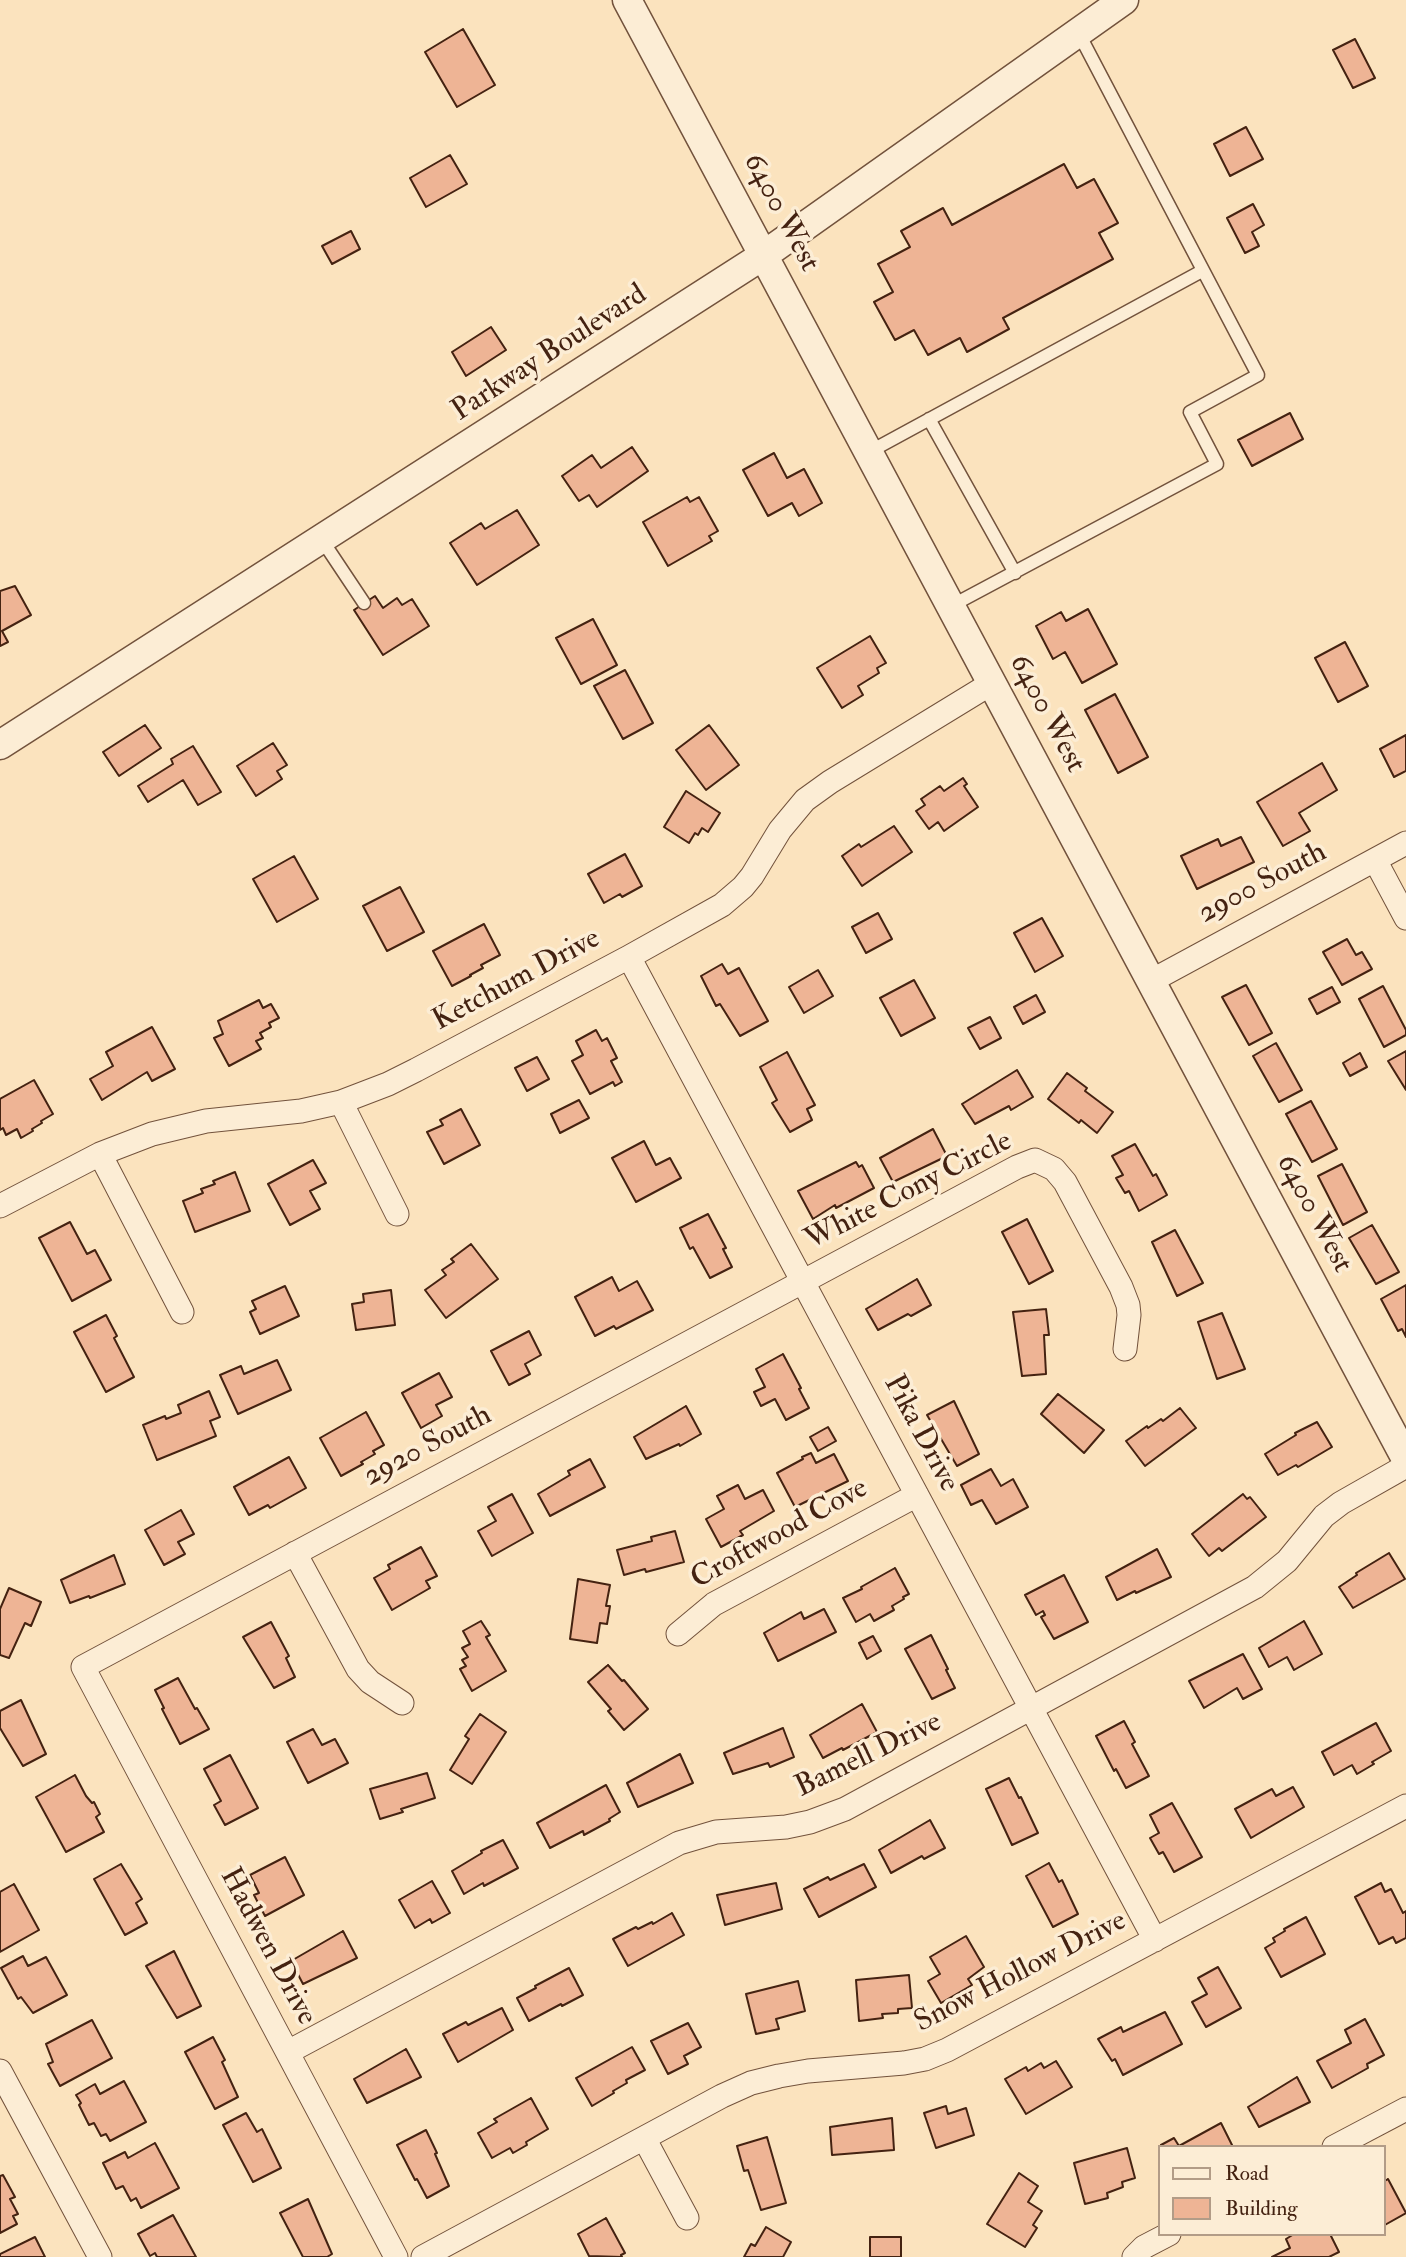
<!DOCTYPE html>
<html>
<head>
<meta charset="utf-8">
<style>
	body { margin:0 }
	#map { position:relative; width:1406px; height:2257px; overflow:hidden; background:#fbe3be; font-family:"IM FELL Double Pica",serif }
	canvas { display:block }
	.legend { position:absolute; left:1158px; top:2145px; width:228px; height:91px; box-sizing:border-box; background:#fcedd5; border:2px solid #b29c87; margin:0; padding:9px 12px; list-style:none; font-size:21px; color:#421 }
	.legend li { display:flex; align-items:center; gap:14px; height:35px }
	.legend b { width:35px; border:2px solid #b29c87 }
</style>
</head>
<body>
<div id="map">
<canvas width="1406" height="2257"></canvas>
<ul class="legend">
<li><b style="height:9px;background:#fcedd5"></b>Road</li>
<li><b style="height:19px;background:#eeb495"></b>Building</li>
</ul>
</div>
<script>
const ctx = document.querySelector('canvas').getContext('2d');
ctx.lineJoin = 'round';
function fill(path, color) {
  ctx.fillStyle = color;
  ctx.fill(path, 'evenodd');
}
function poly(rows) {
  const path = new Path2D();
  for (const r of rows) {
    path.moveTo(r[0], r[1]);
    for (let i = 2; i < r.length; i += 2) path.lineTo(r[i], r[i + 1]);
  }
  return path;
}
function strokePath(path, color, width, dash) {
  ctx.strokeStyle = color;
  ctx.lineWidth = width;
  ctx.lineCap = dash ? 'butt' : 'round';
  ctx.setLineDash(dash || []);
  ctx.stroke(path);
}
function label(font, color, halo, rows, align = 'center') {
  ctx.font = font + ' "IM FELL Double Pica",serif';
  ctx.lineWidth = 7;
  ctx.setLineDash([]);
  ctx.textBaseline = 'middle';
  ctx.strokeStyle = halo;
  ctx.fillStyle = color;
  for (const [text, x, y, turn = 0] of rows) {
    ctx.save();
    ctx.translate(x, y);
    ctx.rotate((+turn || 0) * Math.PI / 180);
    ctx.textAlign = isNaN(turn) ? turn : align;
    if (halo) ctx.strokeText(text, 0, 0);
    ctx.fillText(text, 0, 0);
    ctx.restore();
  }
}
const building = poly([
	[463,29,495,85,457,107,425,52,463,29],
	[1355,39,1375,78,1353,88,1333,50,1355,39],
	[1246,127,1263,159,1230,176,1214,144,1246,127],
	[450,155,467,184,426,207,410,178,450,155],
	[1064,164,1077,188,1094,179,1118,223,1099,233,1113,259,1003,318,1009,329,967,352,960,338,928,355,914,330,895,340,874,302,893,292,878,264,910,247,901,231,943,208,952,225,1064,164],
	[1253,204,1264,225,1252,232,1259,246,1245,253,1227,218,1253,204],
	[351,231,360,249,332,264,322,246,351,231],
	[491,327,506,350,466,376,452,352,491,327],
	[1290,413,1303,439,1252,466,1238,440,1290,413],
	[632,447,648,471,597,507,589,495,579,501,562,476,592,455,601,468,632,447],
	[774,453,787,478,804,469,822,503,799,516,792,503,768,516,743,470,774,453],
	[687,497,690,502,699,497,718,531,709,536,712,541,668,566,643,522,687,497],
	[517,510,539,545,477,585,450,543,481,523,485,529,517,510],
	[15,586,31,615,2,631,8,642,0,646,0,591,15,586],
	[375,596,383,608,397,598,402,605,412,599,429,626,383,655,354,610,375,596],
	[1088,609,1117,664,1082,683,1065,652,1053,659,1036,626,1061,612,1066,621,1088,609],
	[593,619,617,665,581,684,556,638,593,619],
	[870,636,886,663,877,668,879,673,858,686,863,695,842,708,817,668,870,636],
	[1345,642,1368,686,1338,702,1315,658,1345,642],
	[625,670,653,723,623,739,594,686,625,670],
	[1115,694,1148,757,1118,773,1085,710,1115,694],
	[145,725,161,748,119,776,103,752,145,725],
	[709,725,739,765,706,790,676,750,709,725],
	[1406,735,1406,771,1394,777,1380,749,1406,735],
	[273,743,287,765,277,771,282,779,256,796,237,766,273,743],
	[193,746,221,792,198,805,183,780,148,802,138,786,173,764,171,759,193,746],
	[1322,763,1337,790,1299,813,1310,831,1283,846,1257,802,1322,763],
	[963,778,967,784,964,786,978,807,944,831,938,822,929,829,916,811,925,805,921,799,940,786,944,791,963,778],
	[686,791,720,813,708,832,702,828,698,835,695,833,689,843,664,827,686,791],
	[894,826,912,852,862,886,842,856,859,844,861,847,894,826],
	[1241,837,1254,862,1197,889,1181,856,1218,839,1221,846,1241,837],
	[625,854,642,886,622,897,620,894,604,903,588,874,625,854],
	[294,856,318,899,277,922,253,879,294,856],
	[400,887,424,932,387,951,363,906,400,887],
	[878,913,892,939,866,953,852,927,878,913],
	[1042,918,1063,956,1035,972,1014,933,1042,918],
	[484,924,500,955,481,965,483,968,470,975,471,976,452,986,433,951,484,924],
	[1347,939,1356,955,1362,952,1372,969,1342,985,1323,952,1347,939],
	[722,964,728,974,739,968,768,1021,740,1036,720,1004,716,1006,701,976,722,964],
	[818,970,833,996,804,1013,789,987,818,970],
	[914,980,935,1018,901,1036,880,998,914,980],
	[1246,985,1272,1033,1249,1045,1222,997,1246,985],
	[1383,986,1406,1030,1406,1035,1384,1047,1359,999,1383,986],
	[1332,987,1340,1002,1317,1014,1309,999,1332,987],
	[1036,995,1045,1012,1023,1024,1014,1007,1036,995],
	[259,1000,263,1008,271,1004,279,1018,269,1023,271,1027,260,1033,263,1038,256,1041,261,1049,229,1066,214,1038,223,1034,218,1021,259,1000],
	[990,1017,1001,1038,980,1049,968,1028,990,1017],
	[152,1027,175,1069,152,1081,147,1072,102,1100,90,1079,113,1066,106,1052,152,1027],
	[596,1030,602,1041,607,1038,617,1058,611,1061,622,1082,615,1086,613,1082,590,1094,572,1061,583,1055,576,1041,596,1030],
	[1276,1043,1302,1090,1279,1102,1253,1056,1276,1043],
	[1406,1051,1406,1090,1388,1061,1406,1051],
	[787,1052,815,1105,807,1109,812,1120,790,1132,772,1103,777,1100,760,1067,787,1052],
	[1360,1053,1367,1067,1350,1076,1343,1063,1360,1053],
	[537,1057,549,1079,527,1091,515,1068,537,1057],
	[1017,1070,1033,1097,1011,1110,1009,1106,975,1124,962,1104,1017,1070],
	[1067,1073,1087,1088,1085,1091,1113,1112,1097,1133,1081,1120,1079,1123,1048,1099,1067,1073],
	[34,1080,53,1114,41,1121,42,1123,32,1129,33,1131,21,1138,17,1129,6,1135,3,1128,0,1130,0,1099,34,1080],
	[579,1100,589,1118,560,1133,551,1114,579,1100],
	[1311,1101,1337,1149,1312,1162,1286,1114,1311,1101],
	[461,1109,480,1145,444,1164,427,1132,443,1125,440,1120,461,1109],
	[933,1129,947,1156,893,1182,880,1158,933,1129],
	[644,1141,656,1165,670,1158,681,1178,636,1202,612,1158,644,1141],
	[1135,1144,1153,1176,1156,1174,1167,1195,1139,1211,1129,1191,1125,1193,1116,1178,1123,1175,1112,1156,1135,1144],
	[313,1160,326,1183,310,1191,320,1209,290,1225,268,1184,313,1160],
	[856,1162,859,1167,862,1165,874,1188,836,1208,835,1205,813,1219,798,1191,856,1162],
	[1342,1164,1367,1212,1343,1225,1318,1176,1342,1164],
	[235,1172,250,1211,195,1232,183,1201,203,1193,201,1189,215,1184,213,1181,235,1172],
	[708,1214,726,1248,723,1249,732,1267,710,1278,693,1247,690,1249,680,1228,708,1214],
	[1027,1219,1053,1271,1029,1284,1002,1232,1027,1219],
	[70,1222,87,1254,95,1250,111,1280,72,1301,39,1238,70,1222],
	[1372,1225,1399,1272,1376,1284,1349,1238,1372,1225],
	[1175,1230,1203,1283,1177,1296,1152,1242,1175,1230],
	[471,1244,498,1279,446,1318,425,1290,446,1275,442,1270,454,1262,451,1259,471,1244],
	[612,1277,619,1291,637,1281,653,1310,616,1329,614,1326,595,1336,575,1297,612,1277],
	[917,1279,931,1305,911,1316,908,1314,878,1330,866,1309,917,1279],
	[1406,1285,1406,1337,1402,1329,1398,1331,1381,1299,1406,1285],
	[285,1286,299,1316,260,1334,250,1312,256,1309,252,1301,285,1286],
	[391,1290,395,1325,356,1330,352,1304,364,1302,363,1294,391,1290],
	[1046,1309,1049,1335,1044,1335,1046,1374,1022,1376,1013,1312,1046,1309],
	[1222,1313,1245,1369,1217,1379,1198,1322,1222,1313],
	[106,1315,117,1336,114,1338,134,1377,106,1392,74,1332,106,1315],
	[529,1331,541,1355,525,1364,530,1374,509,1385,491,1351,529,1331],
	[783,1354,801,1388,799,1389,809,1408,786,1420,775,1399,761,1406,754,1392,765,1387,756,1369,783,1354],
	[277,1360,291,1390,238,1414,220,1375,241,1366,244,1374,277,1360],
	[439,1373,452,1397,436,1405,442,1416,421,1428,402,1393,439,1373],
	[209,1391,220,1417,210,1421,216,1436,157,1460,143,1425,165,1416,166,1419,181,1413,178,1405,209,1391],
	[1058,1394,1104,1430,1084,1453,1041,1414,1058,1394],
	[954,1401,979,1454,957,1466,927,1415,954,1401],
	[686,1406,701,1434,680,1446,679,1444,646,1459,634,1437,686,1406],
	[1180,1408,1196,1428,1145,1466,1126,1441,1147,1426,1148,1428,1161,1419,1163,1421,1180,1408],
	[366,1412,384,1445,373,1451,375,1454,361,1462,363,1464,341,1476,320,1438,366,1412],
	[1317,1422,1332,1447,1298,1467,1296,1465,1278,1475,1265,1454,1296,1435,1295,1433,1317,1422],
	[828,1427,836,1441,818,1451,810,1437,828,1427],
	[811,1453,816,1463,834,1454,848,1481,795,1507,777,1473,803,1459,802,1457,811,1453],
	[289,1457,306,1488,270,1508,268,1505,249,1515,234,1487,289,1457],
	[590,1459,605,1487,550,1516,538,1494,570,1475,568,1471,590,1459],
	[991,1469,1001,1486,1013,1479,1028,1507,996,1524,982,1500,971,1505,961,1485,991,1469],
	[738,1485,745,1499,763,1490,774,1511,740,1531,743,1535,721,1547,706,1519,724,1509,717,1496,738,1485],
	[512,1494,533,1533,492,1556,478,1531,496,1521,488,1507,512,1494],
	[1243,1494,1247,1499,1250,1497,1266,1517,1222,1551,1219,1548,1209,1556,1192,1534,1243,1494],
	[181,1510,194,1534,178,1542,185,1554,164,1565,145,1530,181,1510],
	[675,1531,684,1562,646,1572,645,1569,624,1575,617,1550,652,1541,651,1537,675,1531],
	[421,1547,437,1576,426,1581,430,1588,392,1610,374,1578,390,1569,388,1565,421,1547],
	[1157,1549,1171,1577,1136,1593,1135,1591,1117,1600,1106,1577,1157,1549],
	[1389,1553,1405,1579,1353,1608,1339,1587,1357,1575,1356,1573,1389,1553],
	[114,1555,125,1584,90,1598,89,1596,70,1603,61,1580,114,1555],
	[895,1568,909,1594,903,1597,904,1599,892,1606,894,1610,874,1621,870,1614,856,1622,843,1598,862,1589,861,1587,895,1568],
	[1064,1575,1088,1622,1054,1639,1041,1617,1045,1615,1043,1611,1036,1615,1025,1595,1064,1575],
	[578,1579,610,1585,606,1606,610,1606,607,1624,600,1623,597,1643,570,1639,578,1579],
	[9,1588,41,1602,31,1626,25,1623,9,1658,0,1655,0,1609,9,1588],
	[824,1609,836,1632,778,1661,764,1633,801,1612,804,1619,824,1609],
	[481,1621,490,1635,486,1637,506,1671,472,1691,460,1669,466,1666,462,1660,468,1657,462,1648,470,1644,463,1631,481,1621],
	[1304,1621,1322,1654,1294,1670,1287,1657,1269,1667,1259,1648,1304,1621],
	[271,1622,289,1656,286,1658,295,1677,274,1688,243,1637,271,1622],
	[931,1635,948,1669,946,1670,955,1688,932,1699,905,1649,931,1635],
	[873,1636,881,1651,867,1659,859,1643,873,1636],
	[1243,1654,1262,1689,1243,1699,1237,1688,1204,1708,1189,1681,1243,1654],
	[608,1665,622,1681,624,1680,648,1709,624,1730,608,1711,611,1709,588,1682,608,1665],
	[178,1678,195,1709,197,1708,209,1729,180,1744,162,1709,164,1708,155,1690,178,1678],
	[21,1700,46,1754,23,1766,0,1728,0,1711,21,1700],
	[862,1704,877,1732,843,1750,842,1748,823,1758,810,1735,862,1704],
	[480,1714,506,1732,472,1784,450,1770,469,1739,465,1736,480,1714],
	[1124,1721,1135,1742,1132,1744,1149,1776,1126,1788,1116,1769,1114,1771,1096,1736,1124,1721],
	[1376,1723,1391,1751,1372,1762,1374,1764,1357,1774,1352,1765,1334,1775,1322,1752,1376,1723],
	[783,1728,794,1757,770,1767,768,1763,733,1774,724,1753,783,1728],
	[313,1729,322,1745,335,1739,348,1763,308,1783,287,1742,313,1729],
	[680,1754,693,1783,638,1807,627,1783,680,1754],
	[230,1755,258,1808,225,1825,214,1805,221,1801,204,1769,230,1755],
	[427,1773,435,1798,401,1809,403,1812,380,1819,370,1789,427,1773],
	[75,1775,86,1796,92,1803,94,1802,100,1814,96,1817,104,1832,66,1852,36,1797,75,1775],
	[1009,1778,1019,1798,1021,1797,1038,1833,1012,1845,986,1789,1009,1778],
	[606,1785,620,1812,609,1819,610,1821,584,1835,583,1831,550,1848,537,1823,606,1785],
	[1293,1787,1304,1807,1251,1838,1235,1809,1272,1789,1276,1796,1293,1787],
	[1172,1803,1202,1857,1174,1872,1163,1852,1159,1854,1150,1838,1159,1833,1150,1815,1172,1803],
	[930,1820,945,1848,924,1859,922,1856,891,1873,879,1850,930,1820],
	[503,1840,518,1868,484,1886,483,1883,464,1894,452,1871,482,1853,481,1851,503,1840],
	[285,1857,304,1895,265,1916,254,1895,259,1893,250,1875,285,1857],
	[1049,1863,1059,1882,1062,1880,1078,1914,1053,1927,1026,1876,1049,1863],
	[121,1864,142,1899,136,1903,147,1923,125,1935,94,1879,121,1864],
	[864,1864,876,1887,819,1917,804,1889,828,1877,830,1880,864,1864],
	[432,1881,450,1913,432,1923,430,1919,415,1928,399,1900,432,1881],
	[776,1883,782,1909,725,1925,717,1895,776,1883],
	[1381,1883,1385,1892,1391,1889,1403,1913,1406,1911,1406,1938,1396,1943,1393,1937,1379,1944,1355,1897,1381,1883],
	[14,1884,39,1930,0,1952,0,1892,14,1884],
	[672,1913,684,1935,628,1966,613,1939,636,1927,638,1929,652,1922,653,1924,672,1913],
	[1306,1917,1325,1954,1281,1977,1265,1948,1275,1942,1273,1938,1285,1931,1284,1929,1306,1917],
	[343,1931,357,1958,303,1984,291,1961,343,1931],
	[966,1936,984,1967,968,1979,972,1985,941,2003,928,1981,940,1974,930,1957,966,1936],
	[174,1951,201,2006,177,2018,146,1966,174,1951],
	[23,1956,28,1966,46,1957,67,1995,33,2013,21,1997,18,1999,1,1968,23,1956],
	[1218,1967,1241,2008,1206,2027,1192,2002,1207,1994,1198,1978,1218,1967],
	[569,1968,583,1995,562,2006,561,2004,529,2021,517,1998,536,1988,535,1986,569,1968],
	[909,1975,912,2008,898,2009,898,2013,882,2014,883,2018,859,2021,856,1980,909,1975],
	[798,1981,805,2011,776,2019,779,2029,756,2034,746,1994,798,1981],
	[502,2008,513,2030,458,2062,443,2034,466,2022,468,2025,502,2008],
	[1165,2012,1182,2044,1123,2075,1115,2059,1112,2061,1098,2039,1121,2027,1123,2032,1165,2012],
	[1365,2019,1384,2055,1367,2064,1368,2068,1332,2088,1317,2061,1351,2043,1345,2030,1365,2019],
	[92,2020,112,2058,60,2086,48,2064,53,2062,46,2044,92,2020],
	[688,2023,701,2047,684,2056,688,2064,668,2074,651,2041,688,2023],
	[213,2037,225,2060,222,2062,238,2097,215,2109,185,2052,213,2037],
	[632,2047,645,2070,626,2080,627,2083,613,2091,614,2093,592,2106,576,2078,632,2047],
	[406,2049,421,2077,367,2103,354,2079,406,2049],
	[1056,2061,1072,2087,1026,2114,1005,2079,1026,2067,1028,2071,1041,2063,1044,2068,1056,2061],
	[1297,2077,1310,2102,1259,2127,1248,2107,1297,2077],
	[124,2081,146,2122,110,2141,106,2134,101,2136,94,2123,89,2125,79,2105,81,2103,76,2095,95,2084,100,2094,124,2081],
	[531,2098,548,2129,526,2142,527,2145,513,2153,510,2148,492,2158,478,2133,497,2122,494,2119,531,2098],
	[946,2106,948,2114,966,2108,974,2135,936,2148,924,2113,946,2106],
	[246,2113,257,2132,262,2129,281,2168,253,2182,223,2125,246,2113],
	[892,2118,894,2150,832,2155,830,2127,892,2118],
	[1221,2123,1233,2147,1162,2147,1161,2145,1174,2138,1179,2146,1221,2123],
	[426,2130,437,2153,435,2154,449,2186,427,2198,417,2179,415,2180,397,2145,426,2130],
	[767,2137,786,2203,761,2210,748,2170,744,2171,737,2146,767,2137],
	[155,2143,179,2188,141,2208,136,2198,131,2201,123,2186,116,2189,103,2163,125,2152,128,2158,155,2143],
	[1127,2148,1135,2178,1122,2182,1123,2187,1107,2193,1108,2198,1085,2204,1074,2163,1127,2148],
	[1019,2173,1038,2186,1028,2202,1042,2211,1033,2225,1037,2228,1025,2247,987,2224,1019,2173],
	[3,2175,15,2197,10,2199,18,2214,13,2216,17,2224,0,2233,0,2176,3,2175],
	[1388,2179,1406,2213,1383,2226,1383,2182,1388,2179],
	[308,2199,332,2254,327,2257,303,2257,280,2213,308,2199],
	[173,2215,196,2257,157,2257,155,2253,150,2256,138,2234,173,2215],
	[606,2218,625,2253,621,2255,622,2257,589,2256,578,2234,606,2218],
	[766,2227,791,2242,783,2257,744,2257,751,2244,755,2246,766,2227],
	[1294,2234,1330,2234,1339,2252,1329,2257,1272,2257,1290,2248,1286,2239,1294,2234],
	[35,2237,45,2257,0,2257,0,2254,35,2237],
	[870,2237,901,2237,901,2257,870,2257,870,2237]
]);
const service = poly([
	[929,419,1015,573],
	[869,452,1202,271],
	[322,540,364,603],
	[951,606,1217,464,1190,412,1258,375,1078,32]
]);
const minor = poly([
	[1375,860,1406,918],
	[629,957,1155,1940],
	[1151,981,1406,843],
	[341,1102,397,1214],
	[100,1154,182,1312],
	[0,1206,100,1154,152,1134,206,1121,301,1111,341,1102,388,1084,416,1070,629,957,722,905,743,887,752,876,780,830,805,800,830,782,992,683],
	[295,1553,358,1669,370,1682,402,1703],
	[678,1634,714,1604,917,1495],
	[288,2052,679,1843,716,1832,786,1827,810,1822,845,1809,1255,1587,1287,1561,1324,1516,1341,1503,1406,1466],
	[0,2071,100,2257],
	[644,2138,687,2218],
	[1334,2147,1406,2109],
	[396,2257,83,1667,1017,1167,1035,1160,1054,1169,1065,1182,1121,1287,1128,1305,1129,1315,1125,1349],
	[423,2257,722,2096,751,2083,779,2076,808,2071,904,2063,925,2059,947,2050,1406,1806],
	[1134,2257,1144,2247,1169,2234]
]);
const tertiary = poly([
	[627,0,1406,1459],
	[0,745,764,255,1124,0]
]);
const streetNames = [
	["6400 West",780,213,62],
	["Parkway Boulevard",550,354,-33],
	["6400 West",1046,714,62],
	["2900 South",1263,884,-28],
	["Ketchum Drive",517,981,-28],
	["White Cony Circle",909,1192,-27],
	["6400 West",1313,1214,62],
	["Pika Drive",920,1434,62],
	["2920 South",428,1447,-28],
	["Croftwood Cove",780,1535,-29],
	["Bamell Drive",869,1756,-26],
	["Hadwen Drive",267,1947,62],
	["Snow Hollow Drive",1021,1973,-27]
];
fill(building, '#eeb495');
strokePath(building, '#421', 2);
strokePath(service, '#72523c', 15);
strokePath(minor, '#72523c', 25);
strokePath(tertiary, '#72523c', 31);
strokePath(service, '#fcedd5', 12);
strokePath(minor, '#fcedd5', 23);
strokePath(tertiary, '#fcedd5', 28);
label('30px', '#421', '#fcedd5', streetNames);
</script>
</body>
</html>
